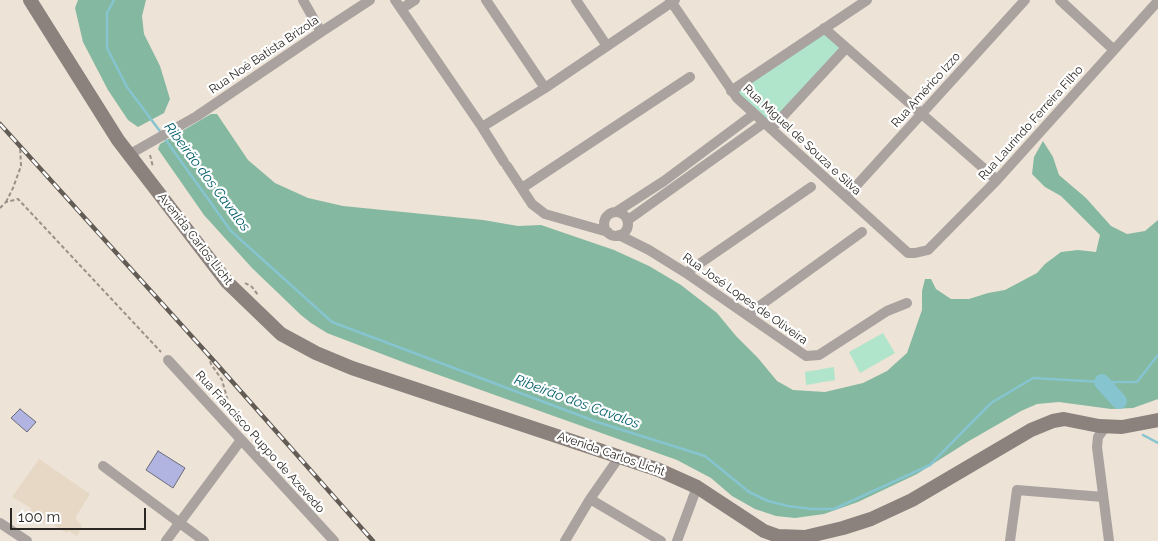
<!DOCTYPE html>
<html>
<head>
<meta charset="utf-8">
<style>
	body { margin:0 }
	#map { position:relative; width:1158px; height:541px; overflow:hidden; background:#ede3d6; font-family:Raleway,sans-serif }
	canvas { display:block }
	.scale { position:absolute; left:10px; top:508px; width:136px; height:22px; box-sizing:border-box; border:2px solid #2b2723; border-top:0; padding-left:6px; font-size:15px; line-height:18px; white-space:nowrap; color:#2b2723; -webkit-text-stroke:4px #fff; paint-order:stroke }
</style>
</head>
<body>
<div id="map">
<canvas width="1158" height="541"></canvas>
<div class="scale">100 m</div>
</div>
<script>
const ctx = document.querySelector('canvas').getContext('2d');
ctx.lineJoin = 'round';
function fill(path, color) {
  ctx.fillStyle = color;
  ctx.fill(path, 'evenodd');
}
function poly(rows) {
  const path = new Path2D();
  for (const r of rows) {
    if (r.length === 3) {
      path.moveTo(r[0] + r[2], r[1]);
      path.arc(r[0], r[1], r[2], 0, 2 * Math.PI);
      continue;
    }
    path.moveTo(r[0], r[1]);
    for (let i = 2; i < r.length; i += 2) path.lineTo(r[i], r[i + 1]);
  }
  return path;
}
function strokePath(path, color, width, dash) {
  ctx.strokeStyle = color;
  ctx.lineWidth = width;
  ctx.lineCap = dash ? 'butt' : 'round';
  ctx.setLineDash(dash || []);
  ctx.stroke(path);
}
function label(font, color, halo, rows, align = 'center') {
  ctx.font = font + ' Raleway,sans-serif';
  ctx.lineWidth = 4.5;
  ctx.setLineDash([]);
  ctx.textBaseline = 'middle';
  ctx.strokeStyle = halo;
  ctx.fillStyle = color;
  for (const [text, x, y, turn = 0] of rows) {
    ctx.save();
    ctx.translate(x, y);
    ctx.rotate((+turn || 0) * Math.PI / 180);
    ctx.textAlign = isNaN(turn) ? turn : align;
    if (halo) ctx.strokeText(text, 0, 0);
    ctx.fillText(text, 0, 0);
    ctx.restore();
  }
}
const built = poly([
	[39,459,90,494,75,518,82,526,77,536,69,531,66,533,47,520,44,523,31,513,31,508,12,497]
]);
const green = poly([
	[824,28,846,48,771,129,731,91],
	[883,333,895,353,860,373,849,352],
	[834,367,835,380,806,385,805,372]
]);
const forest = poly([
	[78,0,146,0,142,16,144,34,160,66,170,99,164,113,138,127,128,120,108,90,83,42,75,8],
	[211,114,217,114,248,160,275,183,308,198,343,206,483,220,518,226,541,225,614,250,649,266,681,285,717,313,736,336,758,358,777,381,793,390,825,392,863,383,887,371,907,353,922,310,922,291,925,279,931,279,936,289,951,299,969,299,988,293,1005,290,1037,273,1045,264,1061,252,1078,250,1096,252,1100,235,1061,196,1045,187,1032,174,1034,157,1043,141,1053,157,1059,175,1086,198,1111,226,1127,234,1145,231,1158,220,1158,399,1133,408,1111,409,1059,402,1037,404,1021,411,969,441,917,474,858,502,824,514,795,518,776,516,755,509,732,496,711,478,677,460,408,364,327,333,311,323,301,315,252,268,204,215,158,149,160,144]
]);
const stream = poly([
	[114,0,107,13,107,48,127,87,162,134],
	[165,139,231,231,332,322,597,422,705,456,749,492,768,501,788,506,811,509,834,509,930,465,991,403,1033,378,1102,382,1137,382,1158,355],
	[1143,435,1158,443]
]);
const river = poly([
	[1102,382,1119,401]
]);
const building = poly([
	[20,409,36,422,27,432,11,418,20,409],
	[158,451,185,468,173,488,146,470,158,451]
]);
const path = poly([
	[150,155,153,167],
	[6,202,13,188,21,166,20,146],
	[0,208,6,202,18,199,161,352],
	[245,283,252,287,258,295],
	[208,355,211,364,222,380,232,416]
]);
const minor = poly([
	[303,0,321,32],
	[395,0,482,127,504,162],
	[486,0,545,88],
	[576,0,607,46],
	[670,0,737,98,908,253,915,253,928,250,997,180,1158,1],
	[1060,0,1114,50],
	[401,9,415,0],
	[824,28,997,180],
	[731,91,867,0],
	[482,127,545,88,675,0],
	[771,129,846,48],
	[130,154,197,116,321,32,370,0],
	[507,166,532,204,545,214,608,232],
	[522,188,690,77],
	[846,197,1025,0],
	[616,212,664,181,754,114],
	[616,224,12],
	[628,220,764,123],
	[619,235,649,250,686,273,806,356,819,355,887,311,907,303],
	[686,273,811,187],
	[747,315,862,232],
	[168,360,334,541],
	[1106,426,1098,437,1097,447,1109,541],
	[103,466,204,541],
	[590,499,661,541],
	[0,523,27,541],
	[166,541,241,440],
	[565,541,590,499,620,456],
	[677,541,697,487],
	[1010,541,1017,490,1103,497]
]);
const secondary = poly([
	[30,0,118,140,227,282,281,334,316,353,352,368,659,470,697,487,764,531,778,536,805,537,843,528,871,519,912,500,1031,430,1053,421,1064,419,1099,426,1122,427,1158,420]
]);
const rail = poly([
	[0,124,214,361,373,541]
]);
const streetNames = [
	["Rua Noé Batista Brizola",264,55,-34],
	["Rua Américo Izzo",926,90,-48],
	["Rua Laurindo Ferreira Filho",1031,123,-48],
	["Rua Miguel de Souza e Silva",802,140,43],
	["Avenida Carlos Licht",195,239,52],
	["Rua José Lopes de Oliveira",745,299,35],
	["Rua Francisco Puppo de Azevedo",260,442,48],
	["Avenida Carlos Licht",611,454,19]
];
const waterNames = [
	["Ribeirão dos Cavalos",207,177,53],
	["Ribeirão dos Cavalos",577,402,20]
];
fill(built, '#e6d8c5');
fill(green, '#b0e5cb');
fill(forest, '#84b8a0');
strokePath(stream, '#86c4cf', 2.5);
strokePath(river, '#86c4cf', 16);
fill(building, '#b1b3e1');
strokePath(building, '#6a6b78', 1);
strokePath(path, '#9a9289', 2, [4, 2.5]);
strokePath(minor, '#a9a29f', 10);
strokePath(secondary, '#8b817d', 14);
strokePath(rail, '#625c55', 4.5);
strokePath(rail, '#fff', 2.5, [8]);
label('12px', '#2b2723', '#fff', streetNames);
label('italic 14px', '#005d69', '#fff', waterNames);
</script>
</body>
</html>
